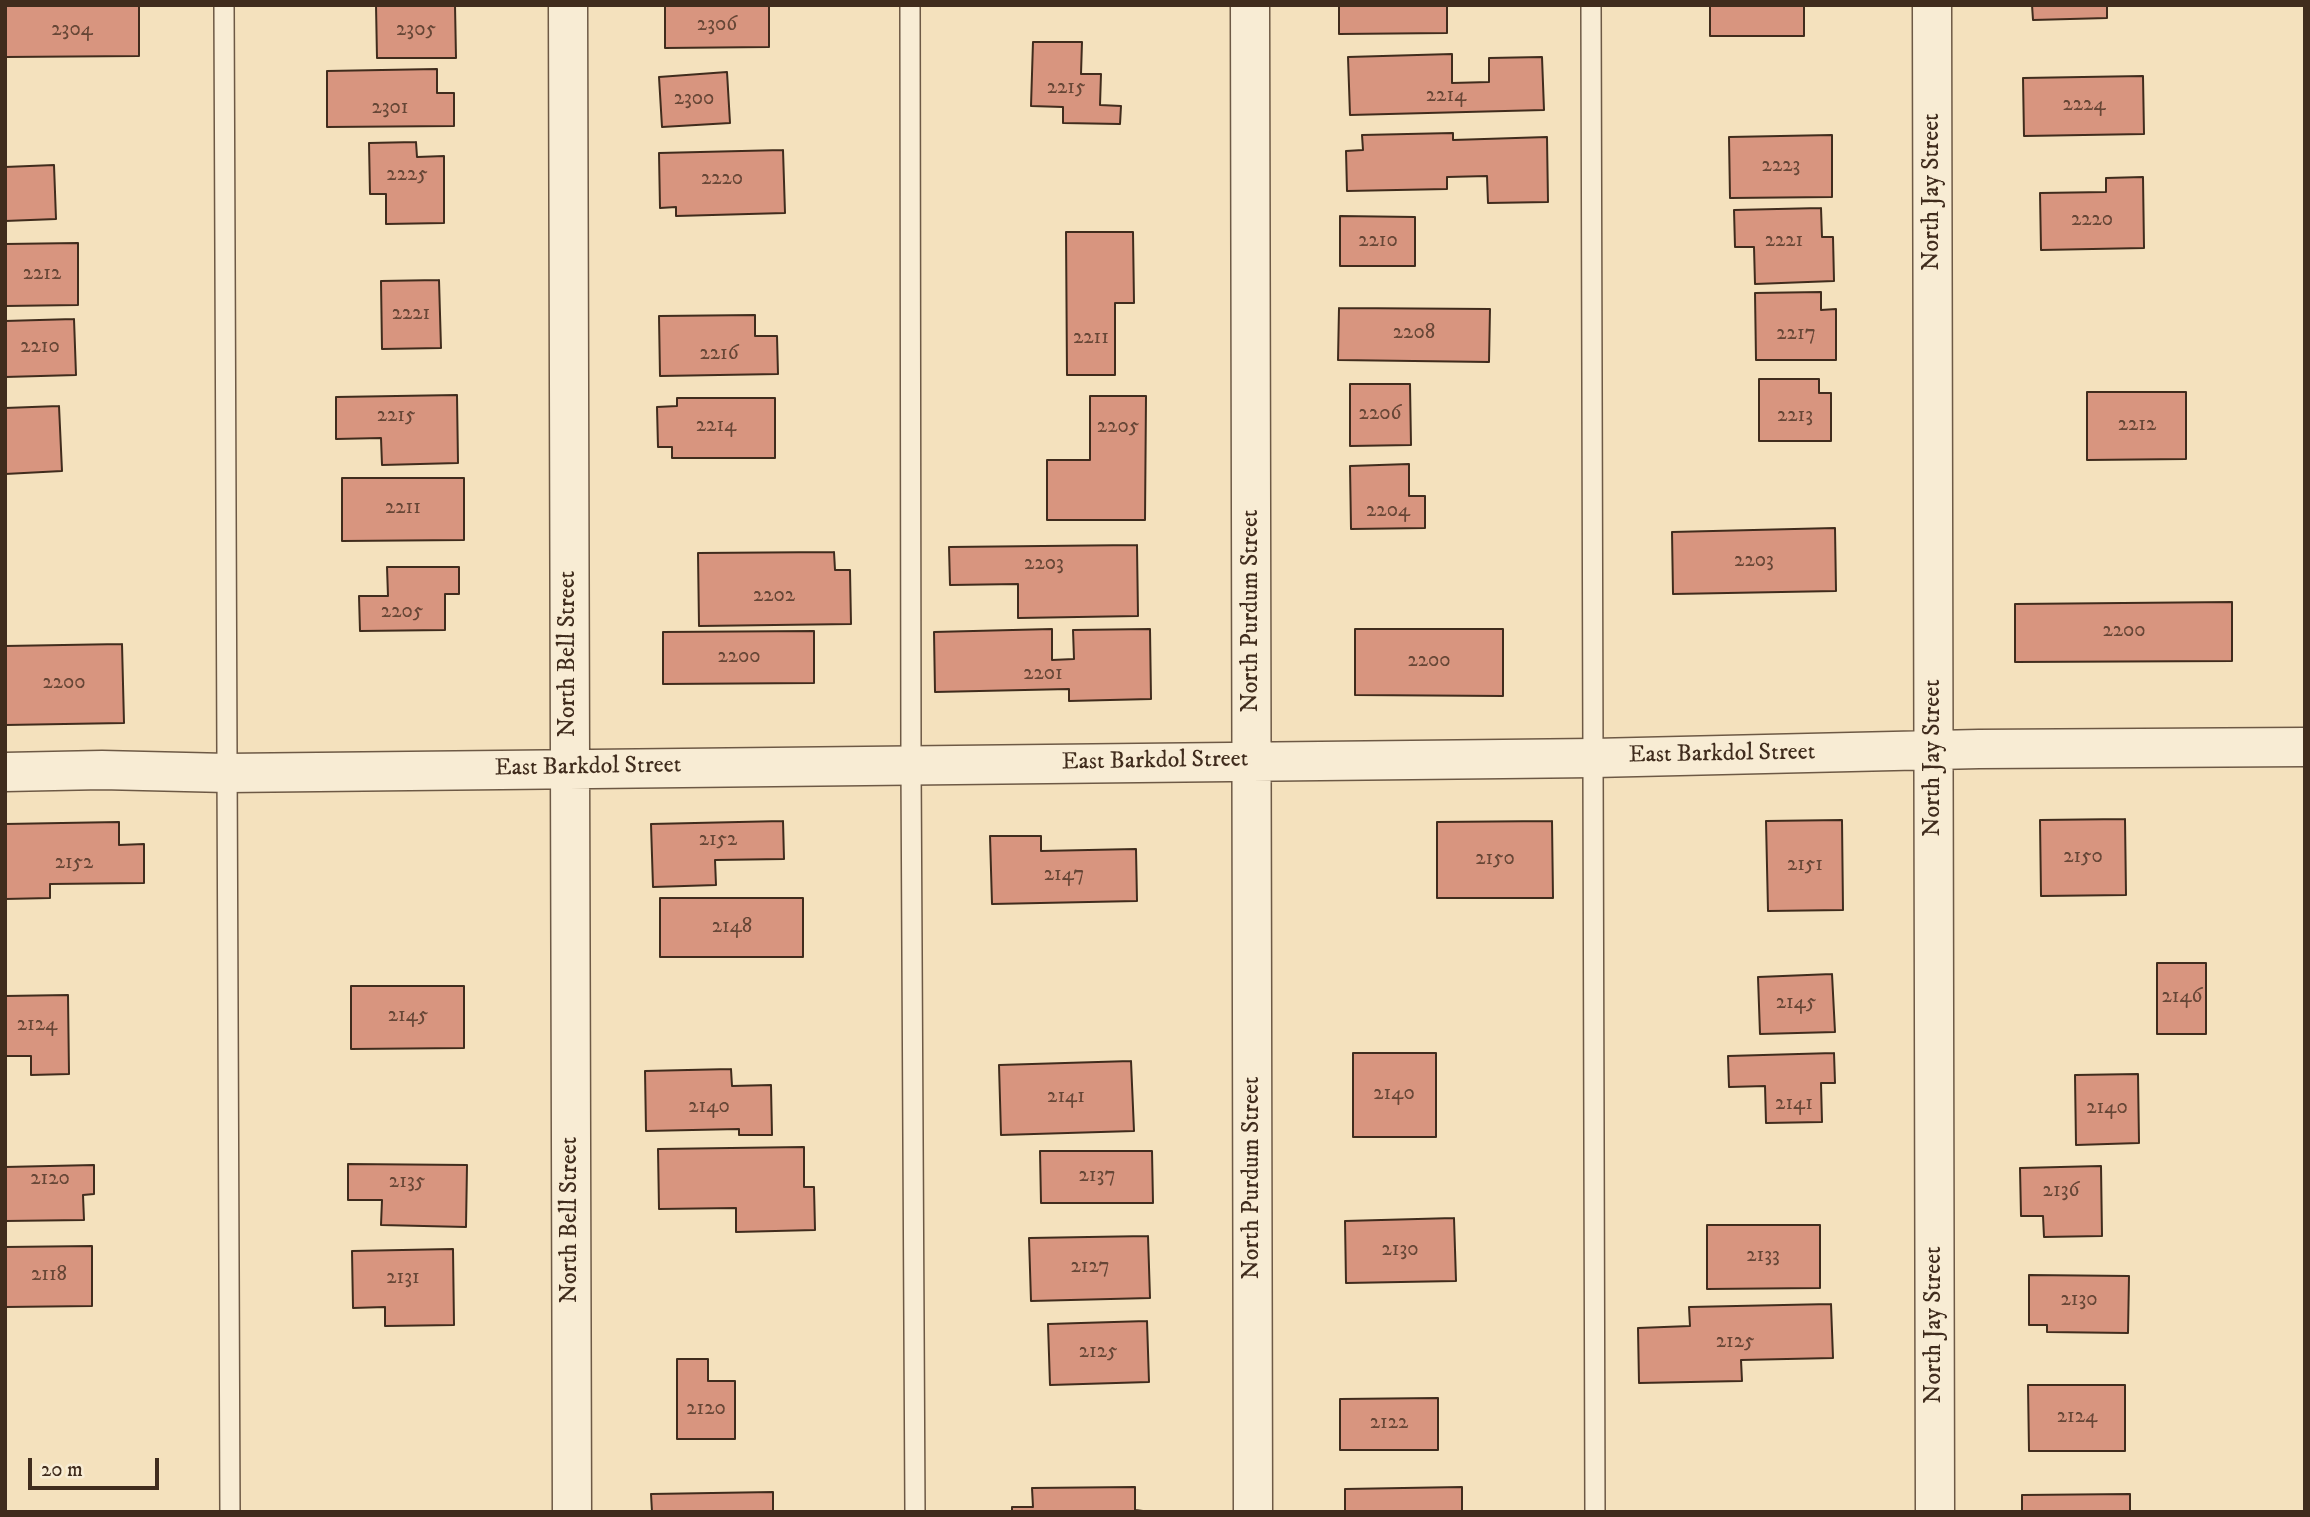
<!DOCTYPE html>
<html>
<head>
<meta charset="utf-8">
<style>
	body { margin:0 }
	#map { position:relative; width:2310px; height:1517px; overflow:hidden; background:#f4e1bd; font-family:"IM FELL DW Pica",serif }
	canvas { display:block }
	.frame { position:absolute; inset:0; border:7px solid #402c1d; pointer-events:none }
	.scale { position:absolute; left:28px; top:1458px; width:131px; height:32px; box-sizing:border-box; border:4px solid #402c1d; border-top:0; padding-left:9px; font-size:21px; line-height:24px; white-space:nowrap; color:#402c1d; -webkit-text-stroke:5px #f8ecd4; paint-order:stroke }
</style>
</head>
<body>
<div id="map">
<canvas width="2310" height="1517"></canvas>
<div class="frame"></div>
<div class="scale">20 m</div>
</div>
<script>
const ctx = document.querySelector('canvas').getContext('2d');
ctx.lineJoin = 'round';
function fill(path, color) {
  ctx.fillStyle = color;
  ctx.fill(path, 'evenodd');
}
function poly(rows) {
  const path = new Path2D();
  for (const r of rows) {
    path.moveTo(r[0], r[1]);
    for (let i = 2; i < r.length; i += 2) path.lineTo(r[i], r[i + 1]);
  }
  return path;
}
function strokePath(path, color, width, dash) {
  ctx.strokeStyle = color;
  ctx.lineWidth = width;
  ctx.lineCap = dash ? 'butt' : 'round';
  ctx.setLineDash(dash || []);
  ctx.stroke(path);
}
function label(font, color, halo, rows, align = 'center') {
  ctx.font = font + ' "IM FELL DW Pica",serif';
  ctx.lineWidth = 5;
  ctx.setLineDash([]);
  ctx.textBaseline = 'middle';
  ctx.strokeStyle = halo;
  ctx.fillStyle = color;
  for (const [text, x, y, turn = 0] of rows) {
    ctx.save();
    ctx.translate(x, y);
    ctx.rotate((+turn || 0) * Math.PI / 180);
    ctx.textAlign = isNaN(turn) ? turn : align;
    if (halo) ctx.strokeText(text, 0, 0);
    ctx.fillText(text, 0, 0);
    ctx.restore();
  }
}
const building = poly([
	[5,5,139,5,139,56,5,57,5,5],
	[376,5,455,5,456,58,377,58,376,5],
	[665,5,769,5,769,47,665,48,665,5],
	[1339,5,1447,5,1447,33,1339,34,1339,5],
	[1710,5,1804,5,1804,36,1710,36,1710,5],
	[2032,5,2107,5,2107,18,2033,20,2032,5],
	[1033,42,1082,42,1081,74,1101,74,1100,105,1121,106,1120,124,1063,123,1063,107,1031,106,1033,42],
	[1452,54,1452,83,1489,82,1489,58,1542,57,1544,110,1350,115,1348,57,1452,54],
	[437,69,437,93,454,93,454,126,327,127,327,71,437,69],
	[727,72,730,123,662,127,659,77,727,72],
	[2143,76,2144,134,2024,136,2023,78,2143,76],
	[1453,133,1453,140,1547,137,1548,202,1488,203,1487,176,1447,177,1447,189,1347,191,1346,151,1363,150,1362,135,1453,133],
	[1832,135,1832,197,1730,198,1729,137,1832,135],
	[416,142,417,157,444,156,444,223,386,224,386,194,370,194,369,143,416,142],
	[783,150,785,213,676,216,676,207,660,208,659,153,783,150],
	[54,165,56,219,5,221,5,167,54,165],
	[2143,177,2144,248,2041,250,2040,193,2106,192,2106,178,2143,177],
	[1821,208,1822,237,1833,237,1834,281,1755,284,1754,247,1735,247,1734,210,1821,208],
	[1340,216,1415,217,1415,266,1340,266,1340,216],
	[1066,232,1133,232,1134,303,1115,303,1115,375,1067,375,1066,232],
	[78,243,78,305,5,306,5,244,78,243],
	[439,280,441,348,382,349,381,281,439,280],
	[1821,292,1821,310,1836,309,1836,360,1756,360,1755,293,1821,292],
	[1339,308,1490,309,1489,362,1338,360,1339,308],
	[755,315,755,336,777,336,778,374,660,376,659,316,755,315],
	[74,319,76,375,5,377,5,321,74,319],
	[1759,379,1819,379,1819,393,1831,393,1831,441,1759,441,1759,379],
	[1350,384,1410,384,1411,445,1350,446,1350,384],
	[2087,392,2186,392,2186,459,2087,460,2087,392],
	[457,395,458,463,382,465,381,438,336,439,336,397,457,395],
	[1090,396,1146,396,1145,520,1047,520,1047,460,1090,460,1090,396],
	[677,398,775,398,775,458,672,458,672,447,658,447,657,407,677,406,677,398],
	[59,406,62,471,5,474,5,408,59,406],
	[1409,464,1409,496,1425,496,1425,528,1351,529,1350,466,1409,464],
	[342,478,464,478,464,540,342,541,342,478],
	[1835,528,1836,591,1673,594,1672,532,1835,528],
	[1137,545,1138,616,1018,618,1018,584,950,585,949,547,1137,545],
	[834,552,835,570,850,570,851,624,699,626,698,553,834,552],
	[387,567,459,567,459,594,445,594,445,630,360,631,359,596,388,596,387,567],
	[2232,602,2232,661,2015,662,2015,604,2232,602],
	[1052,629,1052,660,1074,659,1073,630,1150,629,1151,699,1069,701,1069,689,935,692,934,632,1052,629],
	[1355,629,1503,629,1503,696,1355,695,1355,629],
	[814,631,814,683,663,684,663,632,814,631],
	[122,644,124,723,5,725,5,646,122,644],
	[2125,819,2126,895,2041,896,2040,820,2125,819],
	[1842,820,1843,910,1768,911,1766,821,1842,820],
	[783,821,784,859,715,860,716,885,653,887,651,824,783,821],
	[1552,821,1553,898,1437,898,1437,822,1552,821],
	[119,822,119,845,144,844,144,883,50,884,50,898,5,899,5,824,119,822],
	[990,836,1041,836,1041,851,1136,849,1137,901,992,904,990,836],
	[660,898,803,898,803,957,660,957,660,898],
	[2157,963,2206,963,2206,1034,2157,1034,2157,963],
	[1832,974,1835,1032,1760,1034,1758,977,1832,974],
	[351,986,464,986,464,1048,351,1049,351,986],
	[68,995,69,1074,31,1075,31,1056,5,1056,5,996,68,995],
	[1353,1053,1436,1053,1436,1137,1353,1137,1353,1053],
	[1834,1053,1835,1083,1821,1083,1822,1122,1766,1123,1765,1086,1729,1087,1728,1056,1834,1053],
	[1131,1061,1134,1131,1001,1135,999,1065,1131,1061],
	[731,1069,732,1086,771,1085,772,1135,739,1135,739,1129,646,1131,645,1071,731,1069],
	[2138,1074,2139,1143,2076,1145,2075,1075,2138,1074],
	[804,1147,804,1187,814,1187,815,1230,736,1232,736,1208,659,1209,658,1149,804,1147],
	[1040,1151,1152,1151,1153,1203,1041,1203,1040,1151],
	[348,1164,467,1165,466,1227,381,1225,382,1200,348,1200,348,1164],
	[94,1165,94,1194,83,1195,84,1220,5,1221,5,1167,94,1165],
	[2101,1166,2102,1236,2044,1237,2043,1216,2021,1216,2020,1168,2101,1166],
	[1454,1218,1456,1281,1346,1283,1345,1221,1454,1218],
	[1707,1225,1820,1225,1820,1288,1707,1289,1707,1225],
	[1148,1236,1150,1298,1031,1301,1029,1238,1148,1236],
	[92,1246,92,1306,5,1307,5,1247,92,1246],
	[453,1249,454,1325,385,1326,385,1307,353,1308,352,1251,453,1249],
	[2029,1275,2129,1276,2128,1333,2047,1332,2047,1325,2029,1325,2029,1275],
	[1831,1304,1833,1358,1741,1360,1742,1381,1639,1383,1638,1328,1690,1326,1689,1307,1831,1304],
	[1147,1321,1149,1382,1050,1385,1048,1324,1147,1321],
	[677,1359,708,1359,708,1381,735,1381,735,1439,677,1439,677,1359],
	[2028,1385,2125,1385,2125,1451,2029,1451,2028,1385],
	[1438,1398,1438,1450,1340,1450,1340,1399,1438,1398],
	[1135,1487,1135,1510,1151,1512,1012,1512,1012,1507,1033,1507,1032,1488,1135,1487],
	[1462,1487,1462,1512,1345,1512,1345,1489,1462,1487],
	[773,1492,773,1512,652,1512,651,1494,773,1492],
	[2130,1494,2130,1512,2022,1512,2022,1495,2130,1494]
]);
const service = poly([
	[224,5,230,1512],
	[910,5,911,765,915,1512],
	[1591,5,1595,1512]
]);
const minor = poly([
	[568,5,572,1512],
	[1250,5,1253,1512],
	[1932,5,1935,1512],
	[5,772,102,770,227,773,1594,758,1979,749,2305,747]
]);
const numberNames = [
	["2306",717,26],
	["2304",72,31],
	["2305",416,31],
	["2215",1066,89],
	["2214",1446,97],
	["2300",694,100],
	["2224",2084,106],
	["2301",390,109],
	["2223",1781,167],
	["2225",407,176],
	["2220",722,180],
	["2220",2092,221],
	["2210",1378,242],
	["2221",1784,242],
	["2212",42,275],
	["2221",411,315],
	["2208",1414,334],
	["2217",1796,335],
	["2211",1091,339],
	["2210",40,348],
	["2216",719,355],
	["2206",1380,415],
	["2215",396,417],
	["2213",1795,417],
	["2212",2137,426],
	["2214",716,427],
	["2205",1118,428],
	["2211",403,509],
	["2204",1388,512],
	["2203",1754,562],
	["2203",1044,565],
	["2202",774,597],
	["2205",402,613],
	["2200",2124,632],
	["2200",739,658],
	["2200",1429,662],
	["2201",1043,675],
	["2200",64,684],
	["2152",718,841],
	["2150",2083,858],
	["2150",1495,860],
	["2152",74,864],
	["2151",1805,866],
	["2147",1064,876],
	["2148",732,928],
	["2146",2182,998],
	["2145",1796,1004],
	["2145",408,1017],
	["2124",37,1026],
	["2140",1394,1095],
	["2141",1066,1098],
	["2141",1794,1105],
	["2140",709,1108],
	["2140",2107,1109],
	["2137",1097,1177],
	["2120",50,1180],
	["2135",407,1183],
	["2136",2061,1192],
	["2130",1400,1251],
	["2133",1763,1257],
	["2127",1090,1268],
	["2118",49,1276],
	["2131",403,1279],
	["2130",2079,1301],
	["2125",1735,1343],
	["2125",1098,1353],
	["2120",706,1410],
	["2124",2077,1418],
	["2122",1389,1424]
];
const streetNames = [
	["North Jay Street",1933,192,-90],
	["North Purdum Street",1252,611,-90],
	["North Bell Street",569,654,-90],
	["East Barkdol Street",1722,755,-1],
	["North Jay Street",1934,758,-90],
	["East Barkdol Street",1155,762,-1],
	["East Barkdol Street",588,768,-1],
	["North Purdum Street",1253,1178,-90],
	["North Bell Street",571,1220,-90],
	["North Jay Street",1935,1325,-90]
];
fill(building, '#d8957f');
strokePath(building, '#402c1d', 2);
strokePath(service, '#6d5945', 22);
strokePath(minor, '#6d5945', 41);
strokePath(service, '#f8ecd4', 19);
strokePath(minor, '#f8ecd4', 38);
label('21px', '#664636', null, numberNames);
label('24px', '#402c1d', '#f8ecd4', streetNames);
</script>
</body>
</html>
